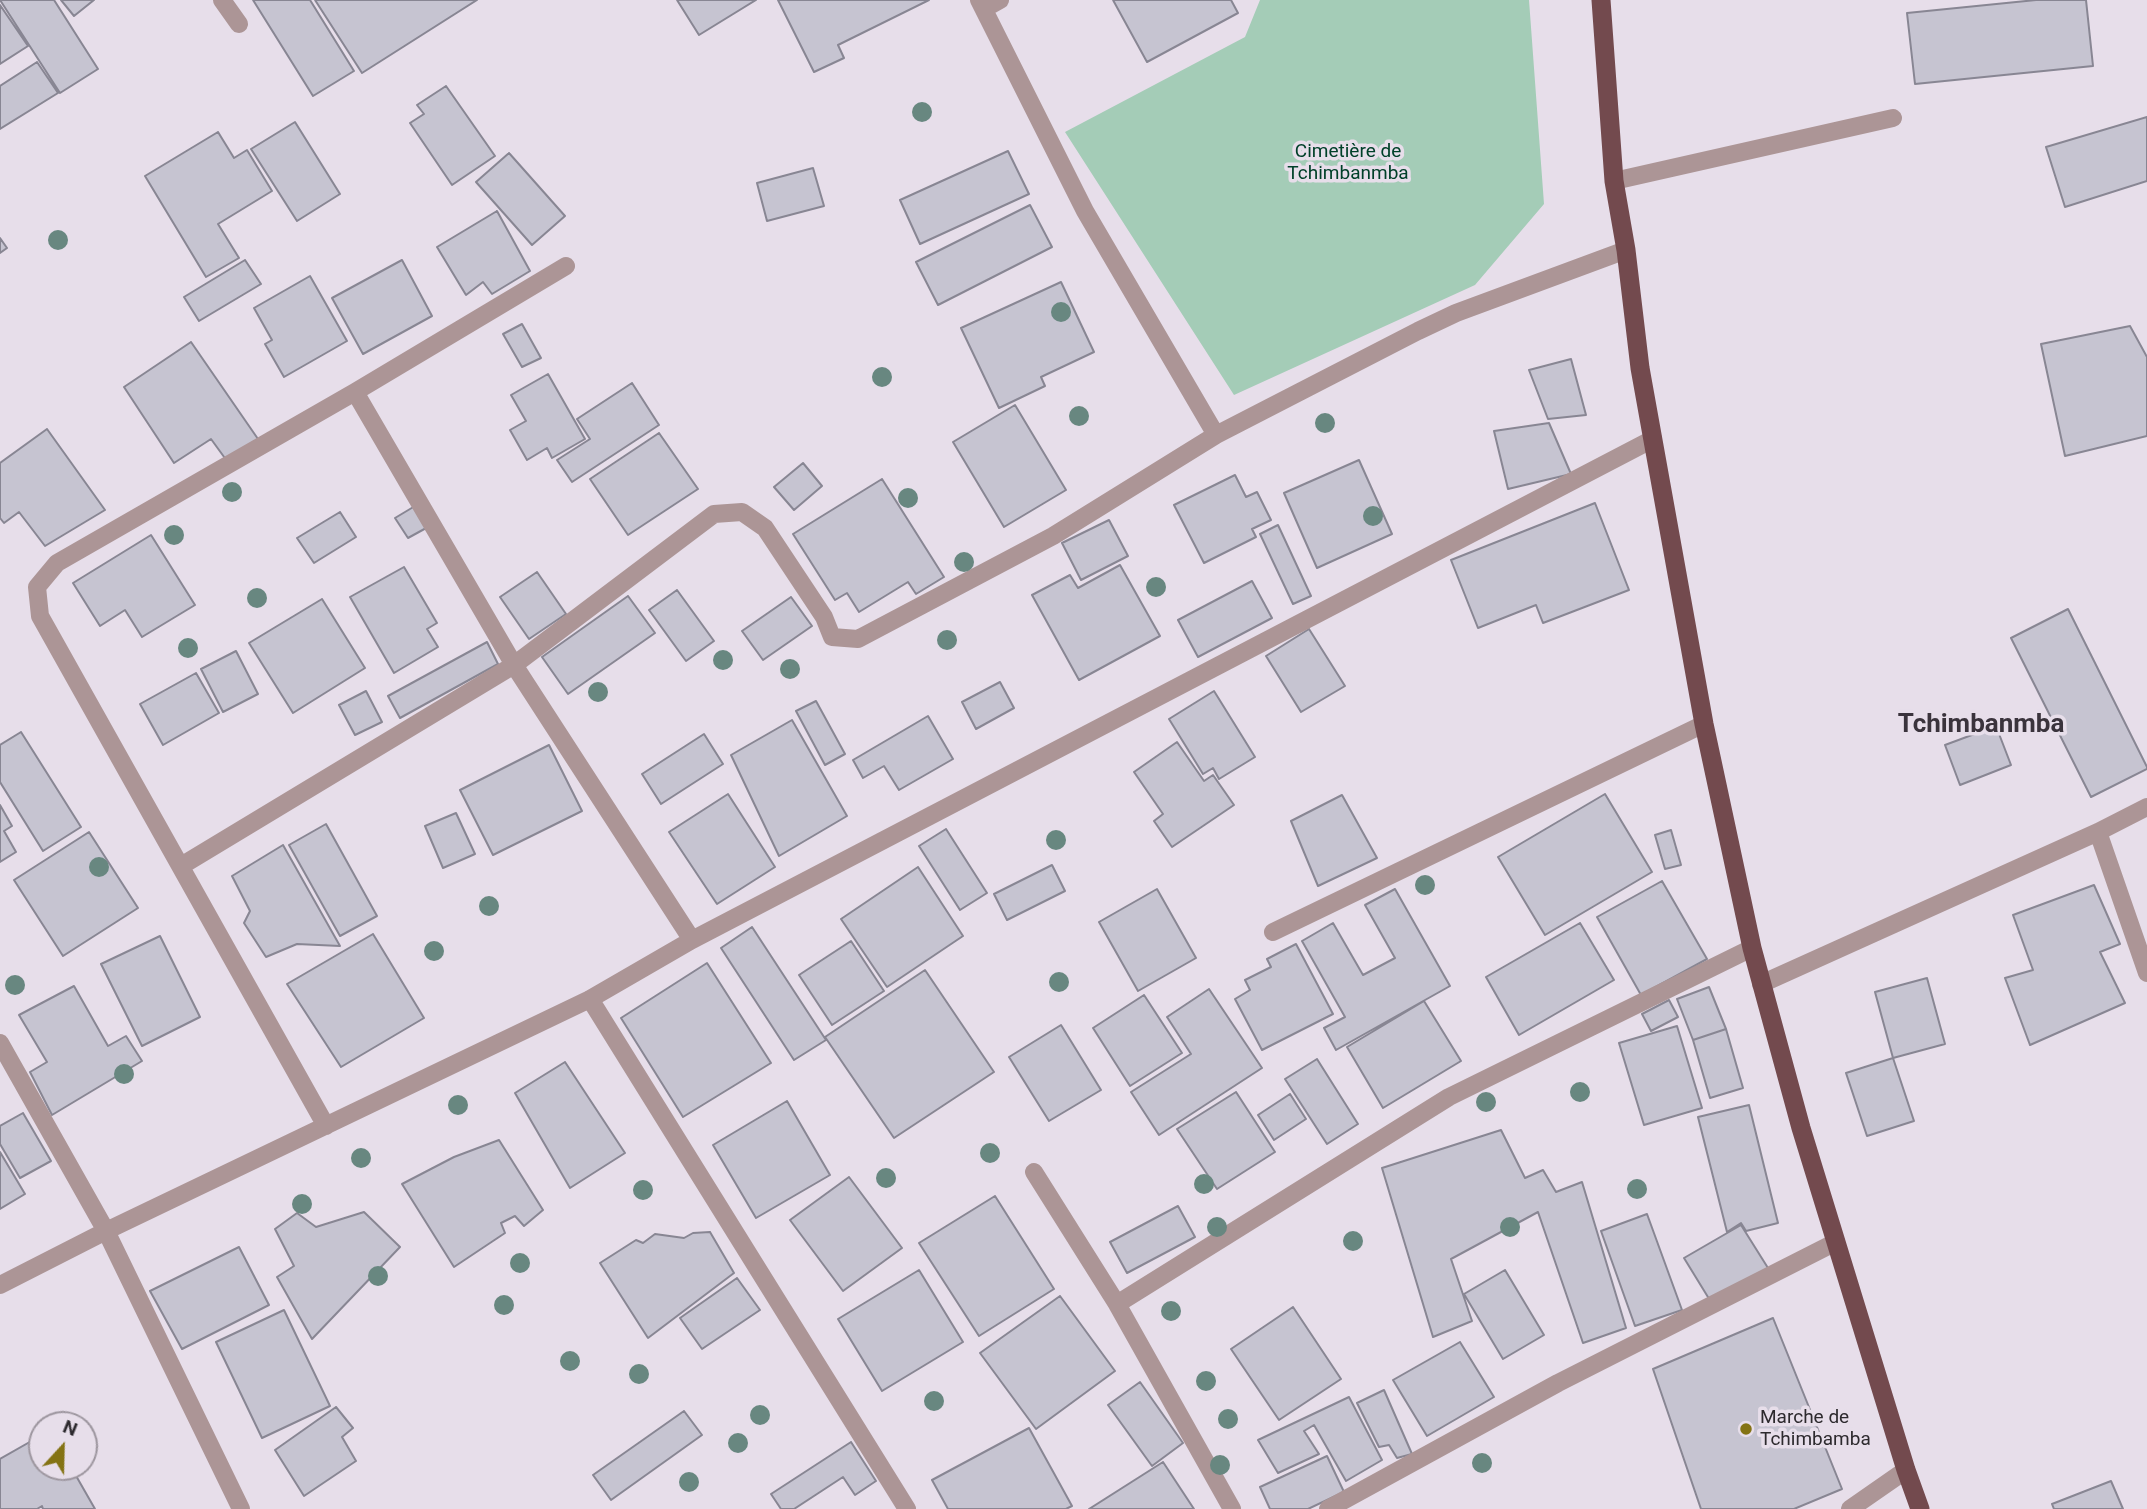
<!DOCTYPE html>
<html>
<head>
<meta charset="utf-8">
<style>
	body { margin:0 }
	#map { position:relative; width:2147px; height:1509px; overflow:hidden; background:#e7deea; font-family:Roboto,sans-serif }
	canvas { display:block }
	.north { position:absolute; left:28px; top:1411px; width:70px; height:70px; box-sizing:border-box; background:#e7deea; border:2px solid #9d969f; border-radius:50%; rotate:22deg; font-size:19px; font-weight:700; line-height:28px; text-align:center; color:#2d2a2e }
	.north::after { content:''; display:block; margin:auto; width:24px; height:32px; background:#847314; clip-path:polygon(50% 0,100% 100%,50% 72%,0 100%) }
</style>
</head>
<body>
<div id="map">
<canvas width="2147" height="1509"></canvas>
<div class="north">N</div>
</div>
<script>
const ctx = document.querySelector('canvas').getContext('2d');
ctx.lineJoin = 'round';
function fill(path, color) {
  ctx.fillStyle = color;
  ctx.fill(path, 'evenodd');
}
function poly(rows) {
  const path = new Path2D();
  for (const r of rows) {
    path.moveTo(r[0], r[1]);
    for (let i = 2; i < r.length; i += 2) path.lineTo(r[i], r[i + 1]);
  }
  return path;
}
function strokePath(path, color, width, dash) {
  ctx.strokeStyle = color;
  ctx.lineWidth = width;
  ctx.lineCap = dash ? 'butt' : 'round';
  ctx.setLineDash(dash || []);
  ctx.stroke(path);
}
function label(font, color, halo, rows, align = 'center') {
  ctx.font = font + ' Roboto,sans-serif';
  ctx.lineWidth = 7;
  ctx.setLineDash([]);
  ctx.textBaseline = 'middle';
  ctx.strokeStyle = halo;
  ctx.fillStyle = color;
  for (const [text, x, y, turn = 0] of rows) {
    ctx.save();
    ctx.translate(x, y);
    ctx.rotate((+turn || 0) * Math.PI / 180);
    ctx.textAlign = isNaN(turn) ? turn : align;
    if (halo) ctx.strokeText(text, 0, 0);
    ctx.fillText(text, 0, 0);
    ctx.restore();
  }
}
const green = poly([
	[1260,0,1529,0,1544,204,1475,285,1234,395,1065,132,1245,37]
]);
const building = poly([
	[0,0,54,0,98,69,60,93,0,0],
	[61,0,94,0,74,16,61,0],
	[253,0,310,0,354,71,313,96,253,0],
	[315,0,477,0,362,73,315,0],
	[677,0,756,0,699,35,677,0],
	[778,0,929,0,838,45,844,58,814,72,778,0],
	[1113,0,1231,0,1238,13,1147,62,1113,0],
	[2036,0,2086,0,2093,66,1915,84,1907,13,2036,0],
	[0,5,28,46,0,64,0,5],
	[37,62,58,93,0,129,0,86,37,62],
	[446,86,495,156,452,185,410,123,424,114,417,105,446,86],
	[2147,117,2147,181,2065,207,2046,147,2147,117],
	[295,122,340,194,297,221,251,149,295,122],
	[218,132,234,158,247,150,272,191,218,224,239,258,206,277,145,176,218,132],
	[1008,151,1029,194,920,244,900,200,1008,151],
	[509,153,565,216,532,245,476,182,509,153],
	[813,168,824,206,767,221,757,183,813,168],
	[1030,205,1052,247,938,305,916,262,1030,205],
	[497,211,530,271,492,294,483,282,466,295,437,247,497,211],
	[0,238,7,248,0,253,0,238],
	[245,260,261,284,199,321,184,297,245,260],
	[402,260,432,316,363,354,332,298,402,260],
	[310,276,347,341,284,377,265,344,272,340,254,308,310,276],
	[1061,282,1094,352,1041,377,1045,386,999,408,961,328,1061,282],
	[522,324,541,358,522,367,503,334,522,324],
	[2130,326,2147,357,2147,436,2065,456,2041,344,2130,326],
	[191,342,258,439,227,461,211,439,174,463,124,387,191,342],
	[1571,359,1586,415,1548,419,1529,370,1571,359],
	[548,374,585,439,552,458,547,448,527,460,510,430,526,421,511,395,548,374],
	[632,383,659,425,572,482,557,460,590,439,577,419,632,383],
	[1015,405,1066,490,1004,527,953,442,1015,405],
	[1549,423,1571,474,1508,489,1494,431,1549,423],
	[47,429,105,510,45,546,19,512,4,523,0,518,0,463,47,429],
	[659,433,698,489,628,535,590,479,659,433],
	[1359,460,1392,534,1317,568,1284,493,1359,460],
	[803,463,822,486,794,510,774,487,803,463],
	[1235,475,1246,497,1257,492,1271,520,1252,529,1256,537,1204,563,1174,505,1235,475],
	[882,479,944,577,916,594,908,582,859,612,847,593,835,600,793,534,882,479],
	[1595,503,1629,590,1543,623,1536,605,1478,628,1451,560,1595,503],
	[415,506,428,527,408,538,395,518,415,506],
	[340,512,356,537,314,563,297,538,340,512],
	[1109,520,1128,556,1081,580,1062,543,1109,520],
	[1278,525,1311,596,1293,604,1260,534,1278,525],
	[151,535,195,605,142,637,125,610,100,626,73,583,151,535],
	[1120,565,1160,636,1079,680,1032,595,1070,575,1078,588,1120,565],
	[404,567,437,623,427,629,438,647,394,673,350,597,404,567],
	[537,572,566,614,529,639,500,597,537,572],
	[1252,581,1272,618,1198,657,1178,620,1252,581],
	[677,590,714,641,686,661,649,610,677,590],
	[628,596,655,633,568,694,542,657,628,596],
	[791,597,812,626,763,660,742,631,791,597],
	[322,599,365,668,293,713,249,643,322,599],
	[2068,609,2147,767,2147,769,2091,797,2011,638,2068,609],
	[1309,629,1345,686,1301,712,1266,656,1309,629],
	[487,642,498,664,400,718,388,696,487,642],
	[236,651,258,694,223,712,201,669,236,651],
	[196,673,219,713,163,745,140,704,196,673],
	[1000,682,1014,708,976,729,962,702,1000,682],
	[366,691,382,722,355,735,339,705,366,691],
	[1214,691,1255,757,1219,779,1213,768,1203,774,1169,719,1214,691],
	[816,701,845,754,825,765,796,711,816,701],
	[928,716,953,759,899,790,884,766,863,778,853,760,928,716],
	[792,720,847,816,779,856,731,755,792,720],
	[1996,726,2011,765,1960,785,1945,745,1996,726],
	[21,732,81,827,43,851,0,782,0,745,21,732],
	[704,734,723,764,661,804,642,774,704,734],
	[1177,742,1204,781,1213,775,1234,805,1172,847,1154,821,1163,814,1134,772,1177,742],
	[549,745,582,811,493,855,460,790,549,745],
	[728,794,775,867,717,904,669,832,728,794],
	[1605,794,1652,872,1545,935,1498,857,1605,794],
	[1342,795,1377,858,1318,886,1291,821,1342,795],
	[0,805,12,826,4,831,16,852,0,862,0,805],
	[456,813,475,854,443,868,425,826,456,813],
	[326,824,377,916,340,936,289,845,326,824],
	[946,829,987,893,960,910,919,846,946,829],
	[1671,830,1681,865,1665,869,1655,835,1671,830],
	[89,832,138,908,63,956,14,880,89,832],
	[283,845,340,946,297,944,266,957,244,923,250,911,232,876,283,845],
	[1052,865,1065,891,1007,920,994,894,1052,865],
	[918,867,963,936,887,987,841,919,918,867],
	[1662,881,1707,959,1641,995,1597,917,1662,881],
	[2094,885,2120,944,2100,952,2125,1003,2030,1045,2005,978,2033,970,2013,915,2094,885],
	[1157,889,1196,958,1138,991,1099,922,1157,889],
	[1395,889,1450,986,1336,1050,1324,1028,1345,1017,1302,941,1333,923,1363,975,1395,958,1365,905,1395,889],
	[1580,923,1614,980,1519,1035,1486,977,1580,923],
	[752,927,826,1040,794,1060,721,948,752,927],
	[373,934,424,1018,341,1067,287,984,373,934],
	[160,936,200,1017,142,1046,101,964,160,936],
	[851,941,884,991,832,1025,799,975,851,941],
	[1296,944,1333,1014,1262,1050,1235,999,1250,990,1245,980,1271,967,1267,959,1296,944],
	[707,963,771,1063,683,1117,621,1018,707,963],
	[925,970,994,1072,894,1138,825,1037,925,970],
	[1927,978,1945,1044,1893,1058,1875,992,1927,978],
	[74,986,108,1046,126,1036,142,1061,52,1115,30,1072,47,1062,19,1015,74,986],
	[1709,987,1726,1029,1693,1040,1677,999,1709,987],
	[1209,989,1262,1068,1159,1135,1131,1092,1191,1054,1167,1017,1209,989],
	[1144,995,1182,1053,1130,1086,1093,1028,1144,995],
	[1669,1000,1678,1017,1651,1031,1642,1014,1669,1000],
	[1424,1001,1461,1061,1383,1108,1347,1047,1424,1001],
	[1061,1025,1101,1090,1049,1121,1009,1057,1061,1025],
	[1677,1026,1702,1108,1644,1125,1619,1043,1677,1026],
	[1726,1029,1743,1088,1710,1098,1693,1040,1726,1029],
	[1893,1058,1914,1121,1867,1136,1846,1073,1893,1058],
	[1317,1059,1358,1124,1327,1144,1285,1079,1317,1059],
	[565,1062,625,1153,570,1188,515,1093,565,1062],
	[1236,1092,1275,1152,1217,1189,1177,1129,1236,1092],
	[1290,1094,1306,1119,1274,1140,1258,1115,1290,1094],
	[787,1101,830,1175,756,1218,713,1145,787,1101],
	[1749,1105,1778,1223,1746,1231,1741,1223,1727,1232,1698,1117,1749,1105],
	[23,1113,51,1161,20,1178,0,1144,0,1126,23,1113],
	[1501,1130,1525,1178,1543,1170,1556,1192,1582,1182,1626,1328,1583,1343,1538,1212,1451,1259,1472,1321,1433,1337,1382,1168,1501,1130],
	[499,1140,543,1210,524,1226,515,1216,501,1223,505,1233,454,1267,402,1184,454,1157,499,1140],
	[0,1152,25,1194,0,1209,0,1152],
	[849,1177,902,1248,843,1291,790,1220,849,1177],
	[995,1196,1054,1289,979,1336,919,1243,995,1196],
	[1178,1206,1195,1237,1127,1273,1110,1242,1178,1206],
	[364,1212,400,1247,312,1339,277,1277,294,1266,275,1229,297,1213,316,1227,364,1212],
	[1647,1214,1682,1310,1635,1326,1601,1231,1647,1214],
	[1741,1225,1768,1268,1711,1302,1684,1258,1741,1225],
	[710,1232,734,1273,648,1338,600,1263,636,1240,643,1243,655,1234,684,1238,693,1233,710,1232],
	[239,1247,269,1305,182,1349,150,1291,239,1247],
	[919,1270,963,1342,882,1391,838,1319,919,1270],
	[1505,1270,1544,1335,1503,1359,1464,1294,1505,1270],
	[737,1278,760,1310,702,1349,680,1318,737,1278],
	[1060,1296,1115,1371,1036,1429,980,1353,1060,1296],
	[1293,1307,1341,1379,1279,1420,1231,1349,1293,1307],
	[284,1310,330,1406,262,1438,216,1342,284,1310],
	[1773,1318,1842,1489,1794,1509,1701,1509,1653,1369,1773,1318],
	[1460,1342,1494,1397,1427,1436,1393,1380,1460,1342],
	[1140,1382,1183,1443,1152,1466,1108,1405,1140,1382],
	[1384,1390,1412,1454,1397,1458,1389,1445,1379,1447,1357,1403,1384,1390],
	[1349,1397,1382,1460,1346,1481,1314,1425,1304,1431,1319,1454,1278,1473,1258,1440,1349,1397],
	[336,1407,353,1428,342,1437,356,1461,304,1496,275,1450,336,1407],
	[684,1411,702,1435,611,1500,593,1475,684,1411],
	[1029,1428,1072,1506,1066,1509,948,1509,932,1480,1029,1428],
	[42,1435,42,1467,71,1467,95,1509,43,1509,42,1506,37,1509,0,1509,0,1459,42,1435],
	[851,1442,876,1481,855,1495,843,1477,794,1509,781,1509,771,1494,851,1442],
	[1327,1456,1344,1492,1308,1509,1270,1509,1260,1487,1327,1456],
	[1163,1462,1194,1509,1089,1509,1163,1462],
	[2111,1481,2123,1509,2054,1509,2052,1504,2111,1481]
]);
const minor = poly([
	[222,0,239,24],
	[979,0,1085,211,1216,435],
	[984,9,1000,0],
	[1614,181,1893,118],
	[355,392,514,665,692,940],
	[2098,832,2147,973],
	[181,866,514,665,714,514,742,512,765,528,824,617,832,637,858,639,1053,536,1216,435,1418,331,1456,313,1626,250],
	[1273,932,1704,724],
	[1761,984,2098,832,2147,807],
	[590,999,907,1509],
	[0,1043,106,1231,241,1509],
	[326,1126,40,616,37,587,57,563,355,392,566,266],
	[1034,1172,1117,1304,1232,1509],
	[0,1285,106,1231,590,999,692,940,1653,439],
	[1117,1304,1449,1097,1752,948],
	[1328,1509,1558,1383,1836,1242],
	[1850,1509,1906,1470]
]);
const trunk = poly([
	[1601,0,1614,181,1626,250,1640,368,1704,724,1752,948,1801,1128,1906,1470,1920,1509]
]);
const trees = [
	[922,112],
	[58,240],
	[1061,312],
	[882,377],
	[1079,416],
	[1325,423],
	[232,492],
	[908,498],
	[1373,516],
	[174,535],
	[964,562],
	[1156,587],
	[257,598],
	[947,640],
	[188,648],
	[723,660],
	[790,669],
	[598,692],
	[1056,840],
	[99,867],
	[1425,885],
	[489,906],
	[434,951],
	[1059,982],
	[15,985],
	[124,1074],
	[1580,1092],
	[1486,1102],
	[458,1105],
	[990,1153],
	[361,1158],
	[886,1178],
	[1204,1184],
	[1637,1189],
	[643,1190],
	[302,1204],
	[1217,1227],
	[1510,1227],
	[1353,1241],
	[520,1263],
	[378,1276],
	[504,1305],
	[1171,1311],
	[570,1361],
	[639,1374],
	[1206,1381],
	[934,1401],
	[760,1415],
	[1228,1419],
	[738,1443],
	[1482,1463],
	[1220,1465],
	[689,1482]
];
const markers = [
	[1746,1429,7,"#847314"]
];
const parkNames = [
	["Cimetière de",1348,152],
	["Tchimbanmba",1348,174]
];
const poiNames = [
	["Marche de",1760,1418],
	["Tchimbamba",1760,1440]
];
const districtNames = [
	["Tchimbanmba",1981,725]
];
fill(green, '#a4ccb7');
fill(building, '#c6c4d1');
strokePath(building, '#888693', 2);
strokePath(minor, '#ac9596', 18);
strokePath(trunk, '#734a4e', 19);
ctx.fillStyle = '#688780';
for (const [x, y] of trees) {
  ctx.beginPath();
  ctx.arc(x, y, 10, 0, 2 * Math.PI);
  ctx.fill();
}
for (const [x, y, r, color] of markers) {
  const dot = new Path2D();
  dot.arc(x, y, r, 0, 2 * Math.PI);
  ctx.fillStyle = color;
  ctx.fill(dot);
  strokePath(dot, '#e7deea', 2.5);
}
label('19px', '#004029', '#e7deea', parkNames);
label('19px', '#2d2a2e', '#e7deea', poiNames, 'left');
label('bold 26px', '#3a333c', '#e7deea', districtNames);
</script>
</body>
</html>
